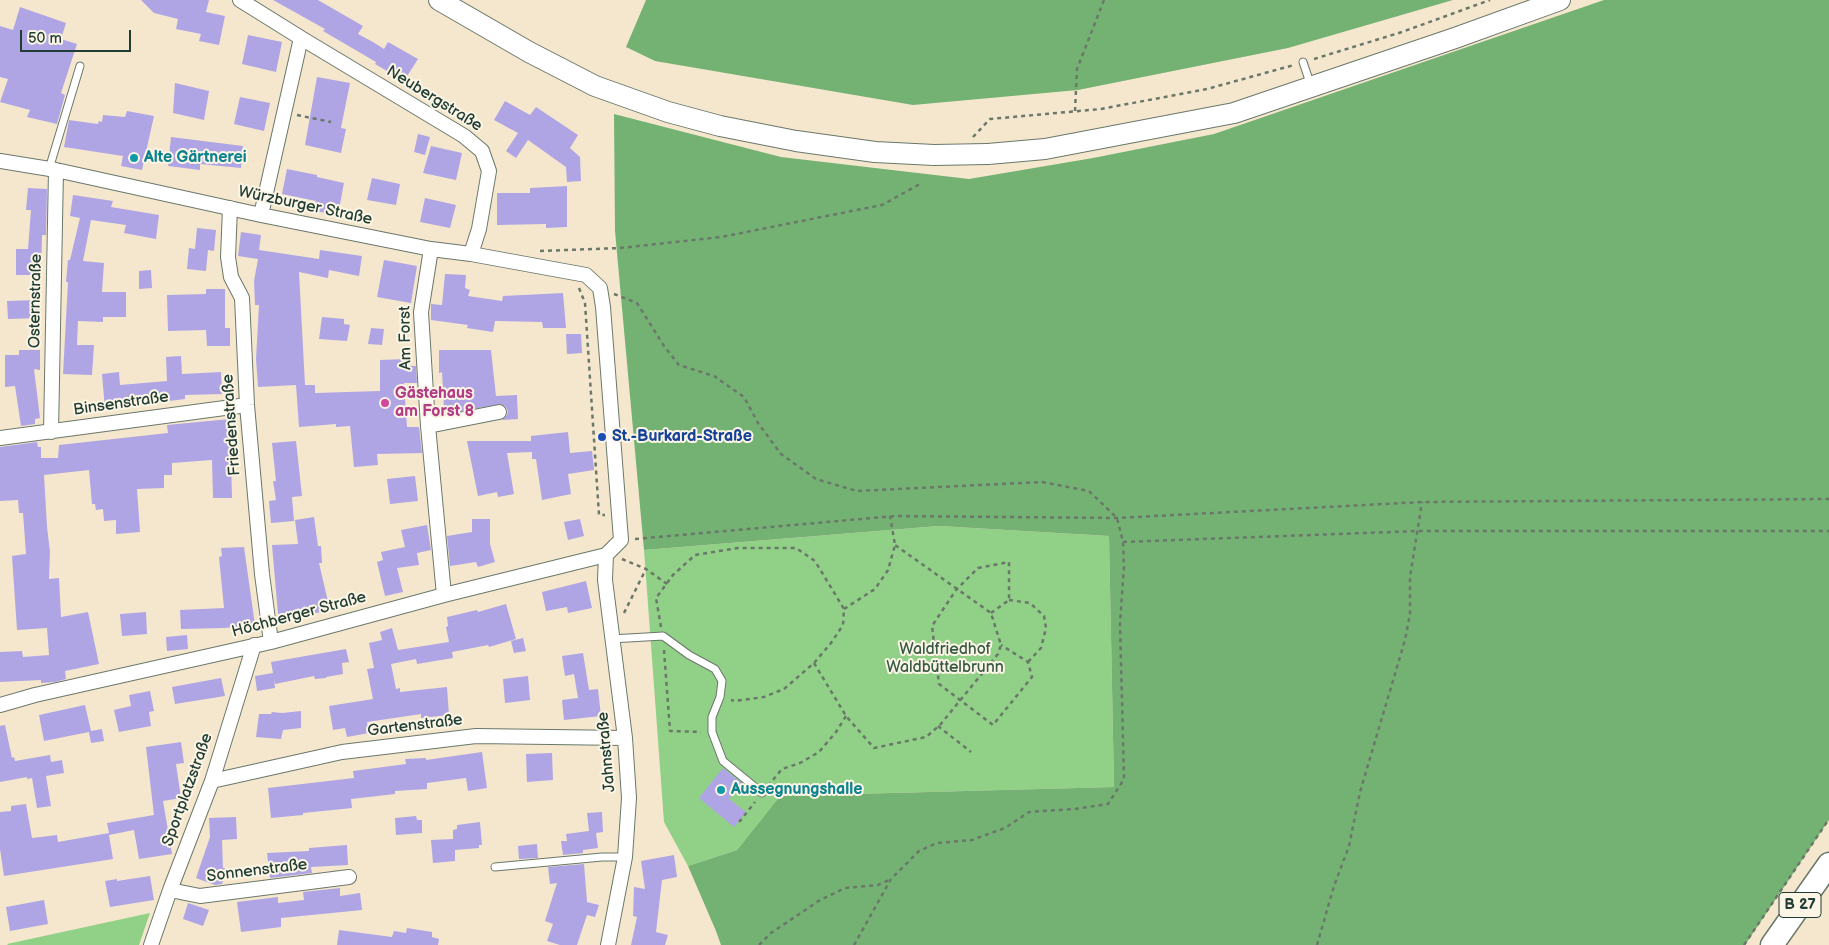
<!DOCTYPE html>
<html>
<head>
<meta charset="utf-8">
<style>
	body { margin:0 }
	#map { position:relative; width:1829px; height:945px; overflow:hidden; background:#f5e7cd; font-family:"Balsamiq Sans",sans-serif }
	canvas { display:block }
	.scale { position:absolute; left:20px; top:30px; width:111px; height:22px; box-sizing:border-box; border:2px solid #1f3d34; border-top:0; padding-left:6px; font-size:15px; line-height:18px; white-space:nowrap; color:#1f3d34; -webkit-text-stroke:4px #fcf5e5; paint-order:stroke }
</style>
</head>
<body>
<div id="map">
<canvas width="1829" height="945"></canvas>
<div class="scale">50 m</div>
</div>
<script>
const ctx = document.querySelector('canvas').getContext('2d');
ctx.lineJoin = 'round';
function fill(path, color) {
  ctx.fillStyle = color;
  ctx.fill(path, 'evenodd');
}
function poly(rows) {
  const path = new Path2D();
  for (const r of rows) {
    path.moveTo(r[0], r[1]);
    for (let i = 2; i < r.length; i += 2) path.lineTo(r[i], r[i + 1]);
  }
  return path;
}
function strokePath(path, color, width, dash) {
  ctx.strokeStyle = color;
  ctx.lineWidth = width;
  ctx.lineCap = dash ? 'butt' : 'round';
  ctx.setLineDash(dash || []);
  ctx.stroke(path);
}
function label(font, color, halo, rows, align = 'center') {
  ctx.font = font + ' "Balsamiq Sans",sans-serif';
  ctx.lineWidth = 4;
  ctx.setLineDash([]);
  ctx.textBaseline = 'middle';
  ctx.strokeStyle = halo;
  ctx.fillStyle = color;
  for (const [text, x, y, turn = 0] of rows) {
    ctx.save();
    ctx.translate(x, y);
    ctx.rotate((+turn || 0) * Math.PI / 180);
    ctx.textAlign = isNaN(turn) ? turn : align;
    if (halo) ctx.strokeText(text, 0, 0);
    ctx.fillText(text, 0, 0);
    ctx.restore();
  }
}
const green = poly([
	[939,526,1109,536,1114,787,780,796,737,850,688,866,664,822,644,550],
	[150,913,139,945,8,945,7,944]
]);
const forest = poly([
	[646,0,1453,0,1288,48,1078,90,913,105,655,61,626,47],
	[1604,0,1829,0,1829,820,1745,945,721,945,716,931,688,866,737,850,780,796,1114,787,1109,536,939,526,644,550,615,231,614,114,781,157,969,179,1093,158,1214,134]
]);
const building = poly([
	[141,0,209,0,206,12,225,16,219,45,199,41,201,34,176,29,178,19,154,13],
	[273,0,318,0,363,26,358,34,373,42,384,49,388,42,418,59,404,81,375,64,376,62,323,31,325,29],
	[20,7,66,23,61,39,77,44,61,93,65,95,57,124,27,117,30,110,0,102,8,79,0,77,0,26,13,30],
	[248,35,282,42,276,72,242,64],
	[317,77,350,83,341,128,346,129,341,153,305,145],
	[175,83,209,91,204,120,173,113],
	[240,97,270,103,264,131,234,124],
	[505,101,530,115,536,107,578,135,570,148,580,157,581,181,567,182,566,167,528,140,516,158,506,151,518,133,494,120],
	[127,111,154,116,142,170,121,166,123,156,64,147,69,120,98,124,99,121,102,122,103,115,125,117],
	[418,134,430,137,425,155,414,152],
	[171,137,243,146,241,168,200,164,200,170,168,166],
	[431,146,462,153,456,180,423,173],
	[287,169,317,175,317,177,344,183,338,215,314,211,316,201,282,194],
	[372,178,400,184,396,205,367,200],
	[567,186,567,227,546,228,546,224,497,225,497,193,530,193,530,188],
	[28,188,47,189,46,235,42,235,41,275,16,275,16,249,28,249,31,210,26,210],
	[73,195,113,201,111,207,159,215,156,239,124,233,126,225,91,220,83,261,104,263,102,292,126,292,126,317,103,317,103,322,78,321,77,345,94,345,92,375,63,374,68,282,66,282,68,260,70,260,80,218,70,216],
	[425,198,456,205,450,228,420,222],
	[197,228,216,230,214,251,208,250,206,271,187,269,189,248,195,249],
	[241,232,261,235,259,250,319,259,320,250,362,256,359,276,329,270,328,278,299,272,305,385,315,385,315,393,380,391,380,360,406,359,406,366,416,366,417,383,404,383,407,427,419,427,422,453,377,454,378,465,354,467,350,426,336,427,336,424,299,427,296,385,258,387,256,359,259,305,255,305,254,281,258,259,238,256],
	[384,260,417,266,411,303,377,297],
	[151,270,152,288,139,289,139,271],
	[445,274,466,275,465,288,470,290,468,296,502,301,503,296,563,293,566,328,543,328,542,322,495,321,493,332,467,328,468,325,431,320,431,304,442,305],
	[206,289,225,289,225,328,230,328,230,346,207,346,206,330,168,331,167,295,206,294],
	[39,300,40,318,8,319,7,301],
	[322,317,344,319,344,324,350,325,347,341,319,339],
	[371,328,384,329,382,345,368,344],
	[566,334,581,334,582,353,567,354],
	[19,350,40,350,40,370,34,369,40,418,35,419,35,424,21,426,15,386,5,387,5,355,19,355],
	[439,350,491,350,496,396,517,395,518,419,502,420,507,415,508,411,505,406,501,404,450,413,450,407,444,408,442,372,439,373],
	[181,356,182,374,221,372,222,394,185,395,185,399,105,409,102,374,119,372,120,385,167,381,166,357],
	[230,419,232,498,213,498,212,460,172,463,172,475,164,475,164,488,137,489,140,532,116,534,116,520,104,521,103,509,96,510,95,504,92,504,89,470,44,475,47,527,50,552,49,579,59,578,61,617,88,612,99,664,65,671,66,679,55,682,41,683,41,680,0,682,0,652,22,651,23,657,49,655,47,628,17,630,12,556,26,554,23,513,19,513,18,500,0,501,0,447,37,442,38,447,41,447,41,458,58,458,59,445,168,433,167,425],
	[568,432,570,453,592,451,594,470,568,474,571,494,542,500,536,459,532,459,532,452,507,453,514,494,498,497,497,492,478,496,467,441,531,441,531,436],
	[296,441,302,496,292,497,294,521,271,523,269,501,276,500,273,481,276,481,272,443],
	[415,476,418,501,390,504,387,479],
	[314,517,318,546,321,546,322,563,319,563,330,610,312,614,312,611,278,614,272,545,298,544,295,520],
	[472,519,490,519,490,544,495,562,478,567,476,562,450,566,447,536,472,532],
	[580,519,584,536,568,540,564,522],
	[427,525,431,550,417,553,419,565,397,568,403,592,385,596,377,562,383,560,381,552,405,547,401,530],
	[244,547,255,625,224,628,181,629,180,610,224,608,219,557,222,556,221,548],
	[586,581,592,608,568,613,567,607,546,611,542,592],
	[506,604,516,639,489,647,488,645,452,652,453,658,417,664,416,659,391,664,396,689,400,688,400,692,447,687,449,715,421,718,421,714,367,722,369,733,347,737,345,728,333,730,329,706,373,699,367,669,374,668,369,643,382,640,380,632,392,628,398,650,449,642,446,627,448,626,447,617,477,610,478,612],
	[146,612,147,634,122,636,120,614],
	[187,635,188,649,167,651,166,637],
	[523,638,526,651,514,653,511,641],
	[346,649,349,662,342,663,343,674,326,677,326,678,315,679,314,676,275,684,274,677,275,688,257,691,255,676,273,673,271,662],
	[583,653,589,690,598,689,601,716,564,720,562,700,578,698,574,674,565,676,562,656],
	[528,676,530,700,505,703,503,679],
	[221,678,225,696,175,704,172,687],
	[150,691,154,711,149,712,151,726,119,732,114,710,131,706,129,695],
	[85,705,91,731,102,729,104,741,91,743,89,732,44,741,39,715],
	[301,711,301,728,283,730,281,739,256,737,259,714,271,714,272,712,282,713],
	[5,725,12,758,14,757,15,761,50,755,51,762,62,760,64,773,46,776,51,806,37,808,32,778,27,779,27,777,0,782,0,726],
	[181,742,184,763,176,764,181,798,163,801,172,854,139,859,134,830,109,835,113,859,4,876,0,849,0,812,11,811,11,806,26,804,32,838,57,835,58,842,109,833,107,823,154,815,146,747],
	[482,752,487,788,468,791,466,778,427,783,427,789,395,791,395,794,351,799,352,808,303,813,303,815,271,818,268,788,354,778,353,771,406,764,405,759,426,758,426,760],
	[552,753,553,780,527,782,526,754],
	[723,768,742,783,729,799,746,812,734,827,699,798],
	[602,812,603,832,596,833,598,848,583,850,583,853,563,855,561,841,567,841,566,834,589,831,587,813],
	[416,816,417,820,422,820,422,833,396,835,395,818],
	[236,817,237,839,222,840,223,868,228,869,222,884,215,885,196,878,210,837,209,818],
	[480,822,482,845,479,845,479,848,455,850,455,861,433,863,431,840,453,839,453,830,457,829,457,825],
	[537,844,538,858,519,859,518,846],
	[347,845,348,865,311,867,312,873,270,878,267,853,309,851,309,848],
	[674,855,677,877,662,880,656,932,668,935,665,945,631,945,637,917,633,916,634,887,645,889,641,861],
	[584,864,587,902,599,905,595,917,587,915,577,945,560,945,547,941,553,924,545,921,557,883,550,884,548,867],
	[150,876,154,900,110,907,105,881,117,879,117,881],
	[340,888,340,896,360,893,362,910,281,918,281,927,241,932,237,902,278,897,278,903,304,900,303,892],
	[44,900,48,924,10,931,6,907],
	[188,903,209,910,203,926,183,919],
	[407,928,432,932,432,937,439,939,438,945,337,945,339,930,392,937,394,931,406,933]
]);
const path = poly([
	[1314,59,1402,32,1490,0],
	[1075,111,1077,69,1104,0],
	[297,115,331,122],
	[973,137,990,119,1101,109,1207,89,1294,65],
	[540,251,620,248,721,237,882,205,920,184],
	[579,288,585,303,599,515,605,515],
	[614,294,637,303,664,346,679,365,714,376,744,397,758,423,781,454,816,479,857,491,1042,482,1089,491,1117,518,1123,542,1124,566,1120,623,1124,779,1108,804,1075,809,1029,812,1005,828,972,840,937,843,919,851,891,879,854,945],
	[635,539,895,516,1117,518,1422,502,1829,499],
	[1123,542,1418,531,1829,531],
	[622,559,646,569,667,584],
	[1009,600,1030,603,1044,616,1046,628,1041,648,1028,662],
	[844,609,875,589,888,570,895,545,890,516],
	[624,613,646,569],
	[991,613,1009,600,1009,562,978,568,956,590,932,626,939,684,993,725,1032,677,1028,662,1001,645],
	[661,627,656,598,673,575,695,555,738,548,796,548,815,561,844,609,843,625,831,643,814,663,784,689,764,697,735,701,731,700],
	[664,650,670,731,701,732],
	[814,663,846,716,874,748,926,737,940,725,998,654,1001,645,991,613,895,545],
	[938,726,971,752],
	[768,786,782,769,800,763,819,752,836,732,846,716],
	[739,820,740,821,755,802],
	[759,945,771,933,820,900,845,888,878,885,891,879],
	[1317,945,1334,886,1349,846,1360,792,1405,640,1410,614,1410,577,1422,502],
	[1744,945,1829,819]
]);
const service = poly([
	[1303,62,1311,86],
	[49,169,80,66],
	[611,639,663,636,689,655,715,669,722,681,720,697,712,717,712,732,723,761,762,793],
	[495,867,602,857,625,857]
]);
const minor = poly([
	[240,0,301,38],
	[0,161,56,170,261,215,431,249,471,254,586,275,600,288,603,307,621,540,606,555],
	[230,208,228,257,231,277,242,298,247,405,262,574,271,642],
	[261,215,301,38,464,136,482,151,489,171,479,229,471,254],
	[431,249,421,312,428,426,444,595],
	[428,426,499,412],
	[51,432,56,170],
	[0,438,247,405],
	[606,555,605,580,625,738,629,798,625,857,608,945],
	[0,705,35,695,271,642,444,595,606,555],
	[212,781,342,752,476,736,625,738],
	[170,890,200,896,349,877],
	[151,945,170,890,212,781,254,645]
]);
const secondary = poly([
	[439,0,529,52,595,86,668,112,720,126,796,141,875,152,934,155],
	[988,154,1045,149,1234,113,1455,38,1560,0]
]);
const primary = poly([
	[1772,945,1829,864]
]);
const secondaryBridge = poly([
	[934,155,988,154]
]);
const markers = [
	[134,158,5,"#0f9aa8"],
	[385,403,5,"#d1479c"],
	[602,437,5,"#1a4fb4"],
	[721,790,5,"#0f9aa8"]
];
const shields = [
	[1800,905,42]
];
const shieldNames = [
	["B 27",1800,905]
];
const streetNames = [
	["Neubergstraße",434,99,32],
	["Würzburger Straße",305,206,12],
	["Osternstraße",36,301,-89],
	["Am Forst",406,338,-91],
	["Binsenstraße",121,404,-8],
	["Friedenstraße",232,425,-94],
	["Höchberger Straße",299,615,-15],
	["Gartenstraße",415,726,-7],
	["Jahnstraße",607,752,-95],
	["Sportplatzstraße",188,790,-70],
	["Sonnenstraße",257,871,-7]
];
const cultureNames = [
	["Alte Gärtnerei",144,158],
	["Aussegnungshalle",731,790]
];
const hotelNames = [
	["Gästehaus",395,394],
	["am Forst 8",395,412]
];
const transitNames = [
	["St.-Burkard-Straße",612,437]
];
const parkNames = [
	["Waldfriedhof",945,650],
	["Waldbüttelbrunn",945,668]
];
fill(green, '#91d087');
fill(forest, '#74b274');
fill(building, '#afa5e5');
strokePath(service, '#6a786a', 9);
strokePath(minor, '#6a786a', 16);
strokePath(secondary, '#6a786a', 22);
strokePath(primary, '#6a786a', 25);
strokePath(path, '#6a786a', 2.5, [4, 4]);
strokePath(service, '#fff', 7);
strokePath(minor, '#fff', 14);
strokePath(secondary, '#fff', 20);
strokePath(primary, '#fff', 22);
strokePath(secondaryBridge, '#6a786a', 22, []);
strokePath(secondaryBridge, '#fff', 20);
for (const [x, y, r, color] of markers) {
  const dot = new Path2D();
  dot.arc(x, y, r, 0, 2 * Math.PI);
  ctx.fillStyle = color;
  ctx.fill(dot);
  strokePath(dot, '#fcf5e5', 2);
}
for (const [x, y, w] of shields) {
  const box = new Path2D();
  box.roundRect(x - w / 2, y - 12.5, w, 25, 4);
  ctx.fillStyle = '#fcf5e5';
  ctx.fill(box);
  strokePath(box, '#1f3d34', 1);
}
label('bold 15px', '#1f3d34', null, shieldNames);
label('16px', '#1f3d34', '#fcf5e5', streetNames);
label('bold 16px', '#0d838f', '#fcf5e5', cultureNames, 'left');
label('bold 16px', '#b23c85', '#fcf5e5', hotelNames, 'left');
label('bold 16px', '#164399', '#fcf5e5', transitNames, 'left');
label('16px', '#365a45', '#fcf5e5', parkNames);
</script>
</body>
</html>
